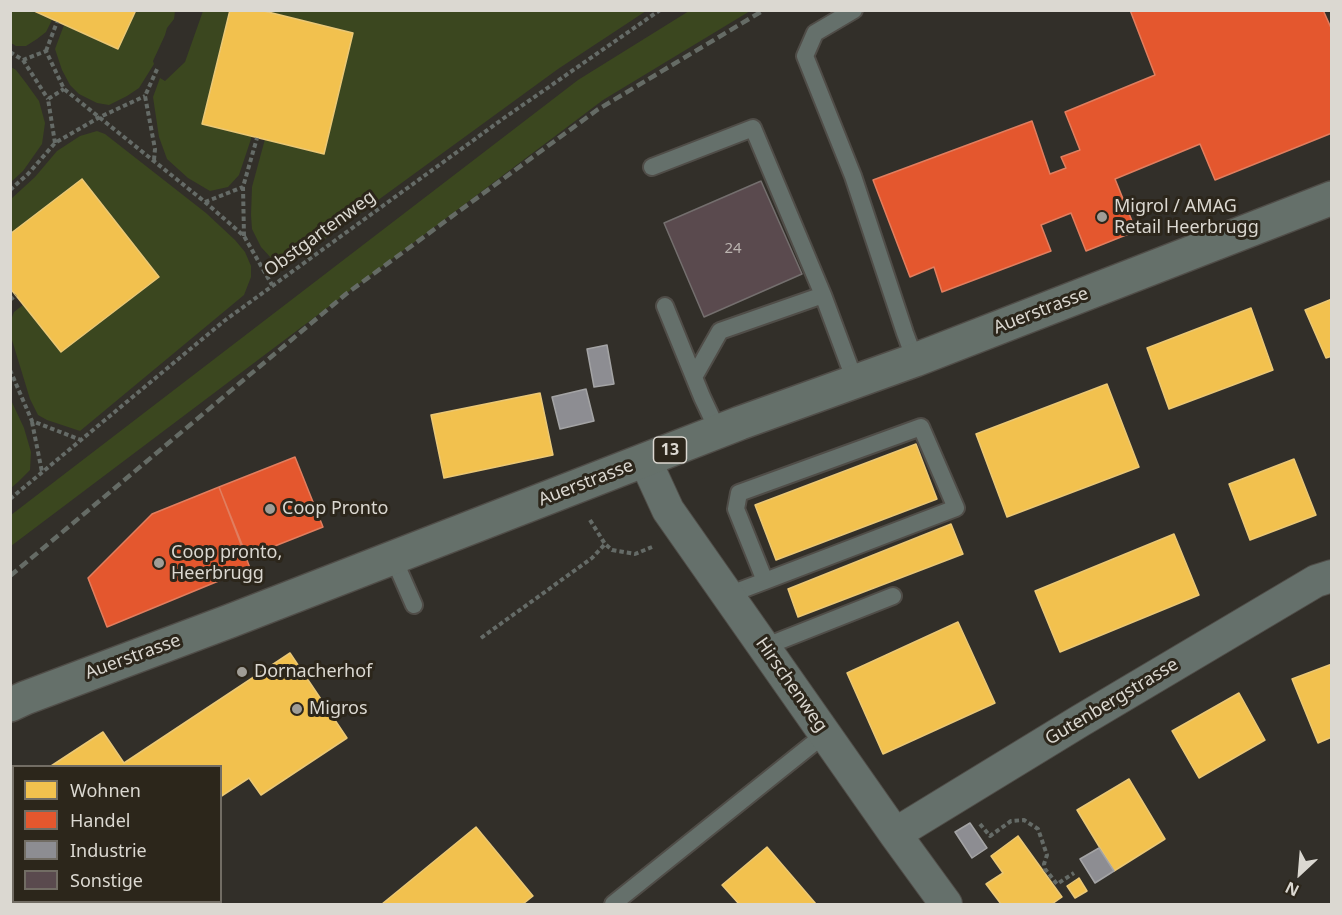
<!DOCTYPE html>
<html>
<head>
<meta charset="utf-8">
<style>
	body { margin:0 }
	#map { position:relative; width:1342px; height:915px; overflow:hidden; background:#322f29; font-family:"Noto Sans",sans-serif }
	canvas { display:block }
	.frame { position:absolute; inset:0; border:12px solid #dbd8d1; pointer-events:none }
	.legend { position:absolute; left:12px; top:765px; width:210px; height:138px; box-sizing:border-box; background:#2c261b; border:2px solid #726d64; margin:0; padding:8px 10px; list-style:none; font-size:18px; color:#dbd8d1 }
	.legend li { display:flex; align-items:center; gap:12px; height:30px }
	.legend b { width:30px; border:2px solid #726d64 }
	.north { position:absolute; left:1270px; top:843px; width:60px; height:60px; -webkit-text-stroke:4px #2c261b; paint-order:stroke; rotate:206deg; font-size:16px; font-weight:700; line-height:24px; text-align:center; color:#dbd8d1 }
	.north::after { content:''; display:block; margin:auto; width:21px; height:27px; background:#dbd8d1; clip-path:polygon(50% 0,100% 100%,50% 72%,0 100%) }
</style>
</head>
<body>
<div id="map">
<canvas width="1342" height="915"></canvas>
<div class="frame"></div>
<ul class="legend">
<li><b style="height:16px;background:#f2c14e"></b>Wohnen</li>
<li><b style="height:16px;background:#e4572e"></b>Handel</li>
<li><b style="height:16px;background:#8d8d92"></b>Industrie</li>
<li><b style="height:16px;background:#5a4a4e"></b>Sonstige</li>
</ul>
<div class="north">N</div>
</div>
<script>
const ctx = document.querySelector('canvas').getContext('2d');
ctx.lineJoin = 'round';
function fill(path, color) {
  ctx.fillStyle = color;
  ctx.fill(path, 'evenodd');
}
function poly(rows) {
  const path = new Path2D();
  for (const r of rows) {
    path.moveTo(r[0], r[1]);
    for (let i = 2; i < r.length; i += 2) path.lineTo(r[i], r[i + 1]);
  }
  return path;
}
function strokePath(path, color, width, dash) {
  ctx.strokeStyle = color;
  ctx.lineWidth = width;
  ctx.lineCap = dash ? 'butt' : 'round';
  ctx.setLineDash(dash || []);
  ctx.stroke(path);
}
function label(font, color, halo, rows, align = 'center') {
  ctx.font = font + ' "Noto Sans",sans-serif';
  ctx.lineWidth = 6;
  ctx.setLineDash([]);
  ctx.textBaseline = 'middle';
  ctx.strokeStyle = halo;
  ctx.fillStyle = color;
  for (const [text, x, y, turn = 0] of rows) {
    ctx.save();
    ctx.translate(x, y);
    ctx.rotate((+turn || 0) * Math.PI / 180);
    ctx.textAlign = isNaN(turn) ? turn : align;
    if (halo) ctx.strokeText(text, 0, 0);
    ctx.fillText(text, 0, 0);
    ctx.restore();
  }
}
const green = poly([
	[11,10,32,11,52,20,46,32,37,39,26,46,16,46,11,43],
	[136,11,175,11,174,19,167,28,165,35,153,61,154,64,139,88,127,96,109,105,97,103,79,94,70,85,62,70,55,49,64,25,118,49],
	[203,11,230,11,202,124,252,136,239,175,228,187,210,191,188,178,167,159,159,137,153,97,160,78,165,81,185,62],
	[260,11,646,11,558,69,289,265,272,259,261,247,252,229,251,215,252,187,265,139],
	[689,11,750,11,603,100,11,546,11,515,578,80],
	[11,67,16,70,26,83,39,101,45,123,42,144,23,171,11,182],
	[97,131,105,134,206,213,235,240,245,252,251,266,251,277,244,295,80,431,47,420,38,415,30,399,12,340,11,320,14,312,24,304,61,352,159,277,82,179,11,234,11,199,35,177,57,151,80,136],
	[10,398,24,428,31,452,30,470,18,482,11,488]
]);
const homes = poly([
	[32,10,136,10,118,49,32,10],
	[230,10,260,10,353,33,324,154,202,124,230,10],
	[82,179,159,277,61,352,10,288,10,234,82,179],
	[1332,299,1332,356,1326,358,1305,310,1332,299],
	[1251,308,1273,370,1169,409,1147,348,1251,308],
	[1107,384,1139,467,1007,517,976,434,1107,384],
	[540,393,553,455,444,478,431,415,540,393],
	[916,444,937,499,776,560,755,505,916,444],
	[1294,459,1316,515,1250,540,1229,484,1294,459],
	[951,524,963,554,798,617,788,589,951,524],
	[1174,534,1199,595,1060,652,1035,591,1174,534],
	[958,622,995,703,883,754,847,673,958,622],
	[290,653,347,738,261,795,249,778,220,797,220,766,51,766,103,732,124,763,290,653],
	[1332,664,1332,737,1318,743,1292,679,1332,664],
	[1239,693,1265,740,1199,778,1172,731,1239,693],
	[1129,779,1165,839,1114,871,1077,810,1129,779],
	[476,827,533,896,523,904,382,904,476,827],
	[1018,836,1062,897,1052,904,1001,904,986,884,1003,873,991,856,1018,836],
	[767,847,816,904,739,904,722,885,767,847],
	[1079,878,1087,891,1075,898,1067,886,1079,878],
	[59,902,113,902,109,904,61,904,59,902]
]);
const shops = poly([
	[1130,10,1323,10,1332,30,1332,133,1215,180,1200,144,1115,179,1136,231,1086,251,1071,213,1041,225,1051,251,942,292,934,267,910,277,873,180,1032,121,1050,174,1066,168,1061,157,1080,150,1065,112,1155,75,1130,10],
	[295,457,323,527,247,557,219,487,295,457],
	[219,487,250,568,107,627,88,578,152,514,219,487]
]);
const industry = poly([
	[607,345,614,384,594,387,587,349,607,345],
	[586,389,594,421,560,429,552,397,586,389],
	[970,823,987,848,972,858,955,832,970,823],
	[1099,848,1114,871,1095,883,1080,859,1099,848]
]);
const building = poly([
	[761,181,802,274,704,317,664,223,761,181]
]);
const path = poly([
	[46,51,57,22],
	[10,52,23,60,46,51,64,89,205,202,244,236,272,285],
	[23,60,48,99],
	[55,143,48,99,64,89],
	[154,160,155,149,145,96,158,67],
	[10,190,28,174,55,143,100,117,145,96],
	[205,202,243,187],
	[244,236,243,187,257,138],
	[10,300,16,295],
	[10,370,32,421,81,440],
	[32,422,42,472],
	[10,499,224,321,504,118,660,10],
	[590,520,605,544,612,550,635,554,652,547],
	[481,638,592,558,605,544],
	[980,824,990,836,1011,821,1024,820,1038,829,1047,855,1044,864,1045,869,1057,884,1074,873]
]);
const service = poly([
	[854,10,815,33,805,56,853,176,905,333,915,360],
	[652,167,753,128,823,295],
	[665,306,702,397,718,431],
	[694,377,720,331,823,295,855,381],
	[393,557,414,605],
	[728,595,765,581,956,508,921,427,739,493,736,509,765,581],
	[764,647,893,596],
	[613,904,825,734]
]);
const minor = poly([
	[645,460,668,510,895,834,946,904],
	[895,834,1080,721,1316,581,1332,576]
]);
const primary = poly([
	[10,705,25,698,230,621,740,423,915,360,1332,198]
]);
const rail = poly([
	[10,576,346,294,597,110,764,10]
]);
const markers = [
	[1102,217,6,"#a09d96"],
	[270,509,6,"#a09d96"],
	[159,563,6,"#a09d96"],
	[242,672,6,"#a09d96"],
	[297,709,6,"#a09d96"]
];
const numberNames = [
	["24",733,249]
];
const shields = [
	[670,450,33]
];
const shieldNames = [
	["13",670,450]
];
const poiNames = [
	["Migrol / AMAG",1114,207],
	["Retail Heerbrugg",1114,228],
	["Coop Pronto",282,509],
	["Coop pronto,",171,553],
	["Heerbrugg",171,574],
	["Dornacherhof",254,672],
	["Migros",309,709]
];
const streetNames = [
	["Obstgartenweg",320,234,-36],
	["Auerstrasse",1041,311,-21],
	["Auerstrasse",586,483,-21],
	["Auerstrasse",133,657,-20],
	["Hirschenweg",791,685,55],
	["Gutenbergstrasse",1112,702,-31]
];
fill(green, '#3b471f');
fill(homes, '#f2c14e');
strokePath(homes, '#ebc875', 1.5);
fill(shops, '#e4572e');
strokePath(shops, '#e17e5f', 1.5);
fill(industry, '#8d8d92');
strokePath(industry, '#a4a4a5', 1.5);
fill(building, '#5a4a4e');
strokePath(building, '#746f6e', 1.5);
strokePath(service, '#504d48', 20);
strokePath(minor, '#504d48', 34);
strokePath(primary, '#504d48', 36);
strokePath(path, '#656b67', 4, [4.5, 3]);
strokePath(service, '#65706b', 16);
strokePath(minor, '#65706b', 32);
strokePath(primary, '#65706a', 33);
strokePath(rail, '#656b65', 4.5, [9, 4.5]);
for (const [x, y, r, color] of markers) {
  const dot = new Path2D();
  dot.arc(x, y, r, 0, 2 * Math.PI);
  ctx.fillStyle = color;
  ctx.fill(dot);
  strokePath(dot, '#2c261b', 2);
}
label('15px', '#bbb4b0', null, numberNames);
for (const [x, y, w] of shields) {
  const box = new Path2D();
  box.roundRect(x - w / 2, y - 13, w, 26, 4.5);
  ctx.fillStyle = '#2c261b';
  ctx.fill(box);
  strokePath(box, '#dbd8d1', 1.5);
}
label('bold 16px', '#dbd8d1', null, shieldNames);
label('18px', '#dbd8d1', '#2c261b', poiNames, 'left');
label('18px', '#dbd8d1', '#2c261b', streetNames);
</script>
</body>
</html>
